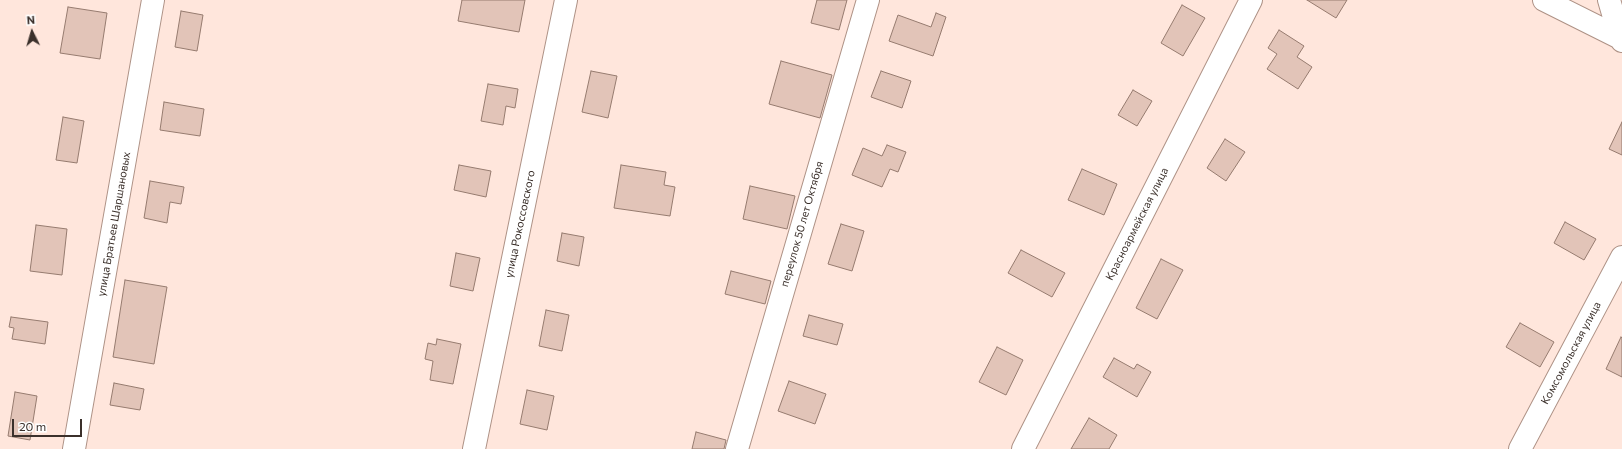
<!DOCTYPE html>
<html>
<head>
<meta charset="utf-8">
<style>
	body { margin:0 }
	#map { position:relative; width:1622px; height:449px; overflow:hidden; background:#ffe6dc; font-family:Commissioner,sans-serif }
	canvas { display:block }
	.north { position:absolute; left:12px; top:12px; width:40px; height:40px; -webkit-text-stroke:3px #fff; paint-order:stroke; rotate:355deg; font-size:11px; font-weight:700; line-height:16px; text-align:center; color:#3b302b }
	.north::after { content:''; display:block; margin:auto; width:14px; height:18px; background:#3b302b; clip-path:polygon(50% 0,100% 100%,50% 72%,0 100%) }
	.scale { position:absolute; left:12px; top:419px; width:70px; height:18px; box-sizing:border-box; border:2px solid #3b302b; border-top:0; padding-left:5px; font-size:12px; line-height:14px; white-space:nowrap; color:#3b302b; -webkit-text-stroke:3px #fff; paint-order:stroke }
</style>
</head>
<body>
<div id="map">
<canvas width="1622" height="449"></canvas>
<div class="north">N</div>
<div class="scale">20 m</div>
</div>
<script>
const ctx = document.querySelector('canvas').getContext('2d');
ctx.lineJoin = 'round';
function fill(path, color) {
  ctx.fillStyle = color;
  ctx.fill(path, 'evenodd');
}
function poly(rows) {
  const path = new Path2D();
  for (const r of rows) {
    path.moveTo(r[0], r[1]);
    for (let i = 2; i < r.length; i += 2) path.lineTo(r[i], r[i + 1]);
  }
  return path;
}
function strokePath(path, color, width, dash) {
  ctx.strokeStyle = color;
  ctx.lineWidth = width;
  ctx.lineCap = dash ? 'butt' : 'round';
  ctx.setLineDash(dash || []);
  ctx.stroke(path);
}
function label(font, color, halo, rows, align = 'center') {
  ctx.font = font + ' Commissioner,sans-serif';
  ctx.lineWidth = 3.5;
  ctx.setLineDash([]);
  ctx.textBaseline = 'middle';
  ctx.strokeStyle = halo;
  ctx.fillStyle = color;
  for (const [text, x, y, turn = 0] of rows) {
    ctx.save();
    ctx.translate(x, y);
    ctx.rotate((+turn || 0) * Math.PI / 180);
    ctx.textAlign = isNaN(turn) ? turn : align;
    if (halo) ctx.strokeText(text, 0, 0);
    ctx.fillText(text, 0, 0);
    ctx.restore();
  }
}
const building = poly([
	[462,0,525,0,519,32,458,21,462,0],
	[817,0,847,0,839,30,811,23,817,0],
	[1307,0,1347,0,1336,18,1307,0],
	[1182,5,1205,18,1183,56,1161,43,1182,5],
	[68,7,107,13,100,59,60,53,68,7],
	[181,11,203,15,197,51,175,47,181,11],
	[936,13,946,17,933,56,889,41,898,15,931,27,936,13],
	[1279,30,1304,46,1297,57,1312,67,1298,89,1267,69,1277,54,1268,48,1279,30],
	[781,61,832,75,820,118,769,104,781,61],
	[591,71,617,76,608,118,582,112,591,71],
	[881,71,911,81,902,108,871,97,881,71],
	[488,84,518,89,515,108,506,106,503,125,481,121,488,84],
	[1133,90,1152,101,1137,126,1118,115,1133,90],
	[164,102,204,109,200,136,160,130,164,102],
	[63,117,84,121,77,163,56,160,63,117],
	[1622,122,1622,155,1609,149,1622,122],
	[1225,139,1245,152,1226,181,1207,168,1225,139],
	[887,145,906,152,898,172,890,169,882,187,852,175,863,148,882,156,887,145],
	[459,165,491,171,486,197,454,190,459,165],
	[621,165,666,172,664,185,675,187,670,216,614,208,621,165],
	[1082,169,1117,184,1104,215,1068,200,1082,169],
	[150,181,184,187,181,204,170,202,167,223,144,218,150,181],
	[750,186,795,196,787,229,743,219,750,186],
	[1565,222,1596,239,1584,260,1554,243,1565,222],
	[841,224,864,231,852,271,828,264,841,224],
	[36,225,67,229,62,275,30,271,36,225],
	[562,233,584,237,579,266,557,261,562,233],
	[1021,250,1065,273,1052,297,1008,273,1021,250],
	[456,253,480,258,473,291,450,286,456,253],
	[1161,259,1183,270,1157,319,1136,308,1161,259],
	[731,271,771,281,765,304,725,294,731,271],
	[125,280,167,287,154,364,113,357,125,280],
	[546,310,569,315,562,351,539,346,546,310],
	[809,315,843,324,837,345,803,336,809,315],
	[11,317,48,322,45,344,12,339,14,328,9,327,11,317],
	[1520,323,1554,342,1540,367,1506,347,1520,323],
	[1621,337,1622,338,1622,377,1606,369,1621,337],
	[437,339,461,344,453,384,430,380,433,361,425,359,428,343,436,345,437,339],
	[997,347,1023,360,1006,395,979,382,997,347],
	[1114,358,1134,369,1137,364,1151,372,1137,397,1103,377,1114,358],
	[789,381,826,394,815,424,778,411,789,381],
	[114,383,144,389,140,410,110,405,114,383],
	[527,390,554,396,547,430,520,424,527,390],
	[15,392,37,396,30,440,8,436,15,392],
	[1089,418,1117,435,1109,449,1071,449,1089,418],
	[696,432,726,440,724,449,692,449,696,432]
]);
const minor = poly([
	[1544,0,1620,38,1622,41],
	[1609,0,1620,38],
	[74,449,153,0],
	[474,449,566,0],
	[737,449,868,0],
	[1023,449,1251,0],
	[1520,449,1622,257]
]);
const streetNames = [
	["улица Братьев Шаршановых",114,224,-80],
	["улица Рокоссовского",520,224,-78],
	["переулок 50 лет Октября",802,224,-74],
	["Красноармейская улица",1137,224,-63],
	["Комсомольская улица",1571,353,-62]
];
fill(building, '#e2c4b8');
strokePath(building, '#967b6f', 1);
strokePath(minor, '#ae9286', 24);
strokePath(minor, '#fff', 22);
label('11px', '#3b302b', '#fff', streetNames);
</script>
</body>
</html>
